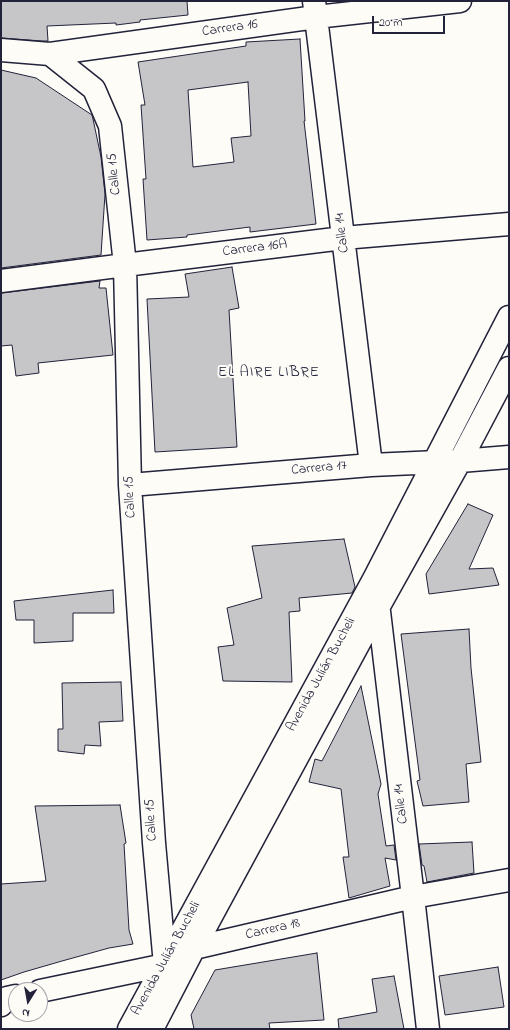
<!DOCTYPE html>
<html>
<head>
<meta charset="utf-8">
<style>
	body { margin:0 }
	#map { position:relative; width:510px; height:1030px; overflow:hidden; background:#fdfcf7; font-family:"Indie Flower",sans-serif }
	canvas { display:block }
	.frame { position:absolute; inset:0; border:2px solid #22223b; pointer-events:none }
	.north { position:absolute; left:8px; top:982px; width:40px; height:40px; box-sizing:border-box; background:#fdfcf7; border:1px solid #a5a5ac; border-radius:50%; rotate:191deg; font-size:11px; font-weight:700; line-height:16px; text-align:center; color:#22223b }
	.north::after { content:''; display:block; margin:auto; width:14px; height:18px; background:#22223b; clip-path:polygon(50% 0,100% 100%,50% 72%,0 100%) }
	.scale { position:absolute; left:372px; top:16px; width:73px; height:18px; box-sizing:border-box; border:2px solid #22223b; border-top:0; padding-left:5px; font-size:12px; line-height:14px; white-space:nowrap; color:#22223b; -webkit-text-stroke:3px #fdfcf7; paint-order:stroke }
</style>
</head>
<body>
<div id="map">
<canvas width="510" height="1030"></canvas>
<div class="frame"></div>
<div class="north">N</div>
<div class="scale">20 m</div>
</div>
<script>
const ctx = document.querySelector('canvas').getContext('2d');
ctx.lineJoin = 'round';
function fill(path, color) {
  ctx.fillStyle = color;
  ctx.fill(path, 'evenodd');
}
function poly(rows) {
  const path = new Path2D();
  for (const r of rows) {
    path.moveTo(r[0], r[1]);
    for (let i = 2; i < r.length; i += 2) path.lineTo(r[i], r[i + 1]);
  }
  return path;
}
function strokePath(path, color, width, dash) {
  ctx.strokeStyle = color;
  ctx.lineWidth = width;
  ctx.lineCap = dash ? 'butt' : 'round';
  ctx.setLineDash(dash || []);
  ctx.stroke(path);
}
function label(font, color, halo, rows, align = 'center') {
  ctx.font = font + ' "Indie Flower",sans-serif';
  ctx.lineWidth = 4;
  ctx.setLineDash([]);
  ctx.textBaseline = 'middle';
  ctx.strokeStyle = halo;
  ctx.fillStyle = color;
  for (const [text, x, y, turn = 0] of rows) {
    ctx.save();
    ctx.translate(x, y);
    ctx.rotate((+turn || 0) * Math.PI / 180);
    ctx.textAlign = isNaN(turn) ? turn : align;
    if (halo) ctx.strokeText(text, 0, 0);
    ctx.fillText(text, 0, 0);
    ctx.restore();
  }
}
const building = poly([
	[1,1,187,1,188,15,140,20,140,22,116,25,116,23,47,26,48,41,42,41,1,38,1,1],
	[300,39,305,121,304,121,316,224,250,232,250,227,187,235,187,237,147,240,143,179,146,179,141,105,145,105,138,62,246,46,246,42,300,39],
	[248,82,251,136,231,138,234,162,193,167,188,90,248,82],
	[1,70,36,78,92,115,93,119,101,157,105,194,101,255,1,268,1,70],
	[232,267,239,308,229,310,237,447,155,452,147,299,189,297,185,274,232,267],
	[100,281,99,288,106,288,113,355,38,363,39,373,16,376,12,345,1,346,1,293,100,281],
	[468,504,493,515,469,569,493,568,499,585,429,594,426,574,468,504],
	[344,539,355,587,352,593,299,598,300,611,289,612,292,682,223,681,218,647,234,645,227,608,262,598,252,546,344,539],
	[113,590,114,613,73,613,73,641,34,643,34,620,16,620,14,601,113,590],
	[469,629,471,668,481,762,466,764,469,802,423,806,417,781,420,780,401,634,469,629],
	[121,682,123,721,99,722,101,746,85,745,84,754,58,751,58,729,63,729,62,683,121,682],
	[361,686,381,784,378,794,386,846,394,845,396,860,385,858,390,886,349,898,343,857,349,857,341,789,309,782,315,759,322,761,361,686],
	[120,805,126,843,124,844,129,930,133,944,109,948,62,961,24,972,1,980,1,884,46,881,35,806,120,805],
	[472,842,474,873,427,882,424,866,422,865,419,844,472,842],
	[317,953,324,1020,269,1023,270,1029,194,1029,191,1015,215,970,317,953],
	[498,967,504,1007,445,1015,439,976,498,967],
	[394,976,404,1029,339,1029,338,1019,377,1012,372,979,394,976]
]);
const minor = poly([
	[314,1,371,465],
	[1,50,50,54,316,17,460,1],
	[50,54,94,89,110,126,125,265,130,485,154,843,165,965],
	[1,281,125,265,343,238,509,224],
	[130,485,371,465,460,461,509,457],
	[378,603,413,897,428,1029],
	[40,991,165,965,194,948,413,897,509,880],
	[1,1005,7,998,16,996],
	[129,1029,374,579,509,317],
	[152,1029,194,948,379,606,460,461,509,368]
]);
const streetNames = [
	["Carrera 16",230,29,-8],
	["Calle 15",115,174,-96],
	["Calle 14",343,233,-97],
	["Carrera 16A",255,249,-7],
	["Carrera 17",319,469,-5],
	["Calle 15",131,497,-93],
	["Avenida Julián Bucheli",322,675,-61],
	["Calle 14",402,804,-97],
	["Calle 15",152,820,-94],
	["Carrera 18",273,930,-13],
	["Avenida Julián Bucheli",167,959,-61]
];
const neighbourhoodNames = [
	["EL AIRE LIBRE",269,374]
];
fill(building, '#c6c6c8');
strokePath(building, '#22223b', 1);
strokePath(minor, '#22223b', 25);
strokePath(minor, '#fdfcf7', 22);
label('14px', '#22223b', '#fdfcf7', streetNames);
ctx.letterSpacing = '1px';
label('15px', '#22223b', '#fdfcf7', neighbourhoodNames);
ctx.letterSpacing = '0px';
</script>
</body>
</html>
